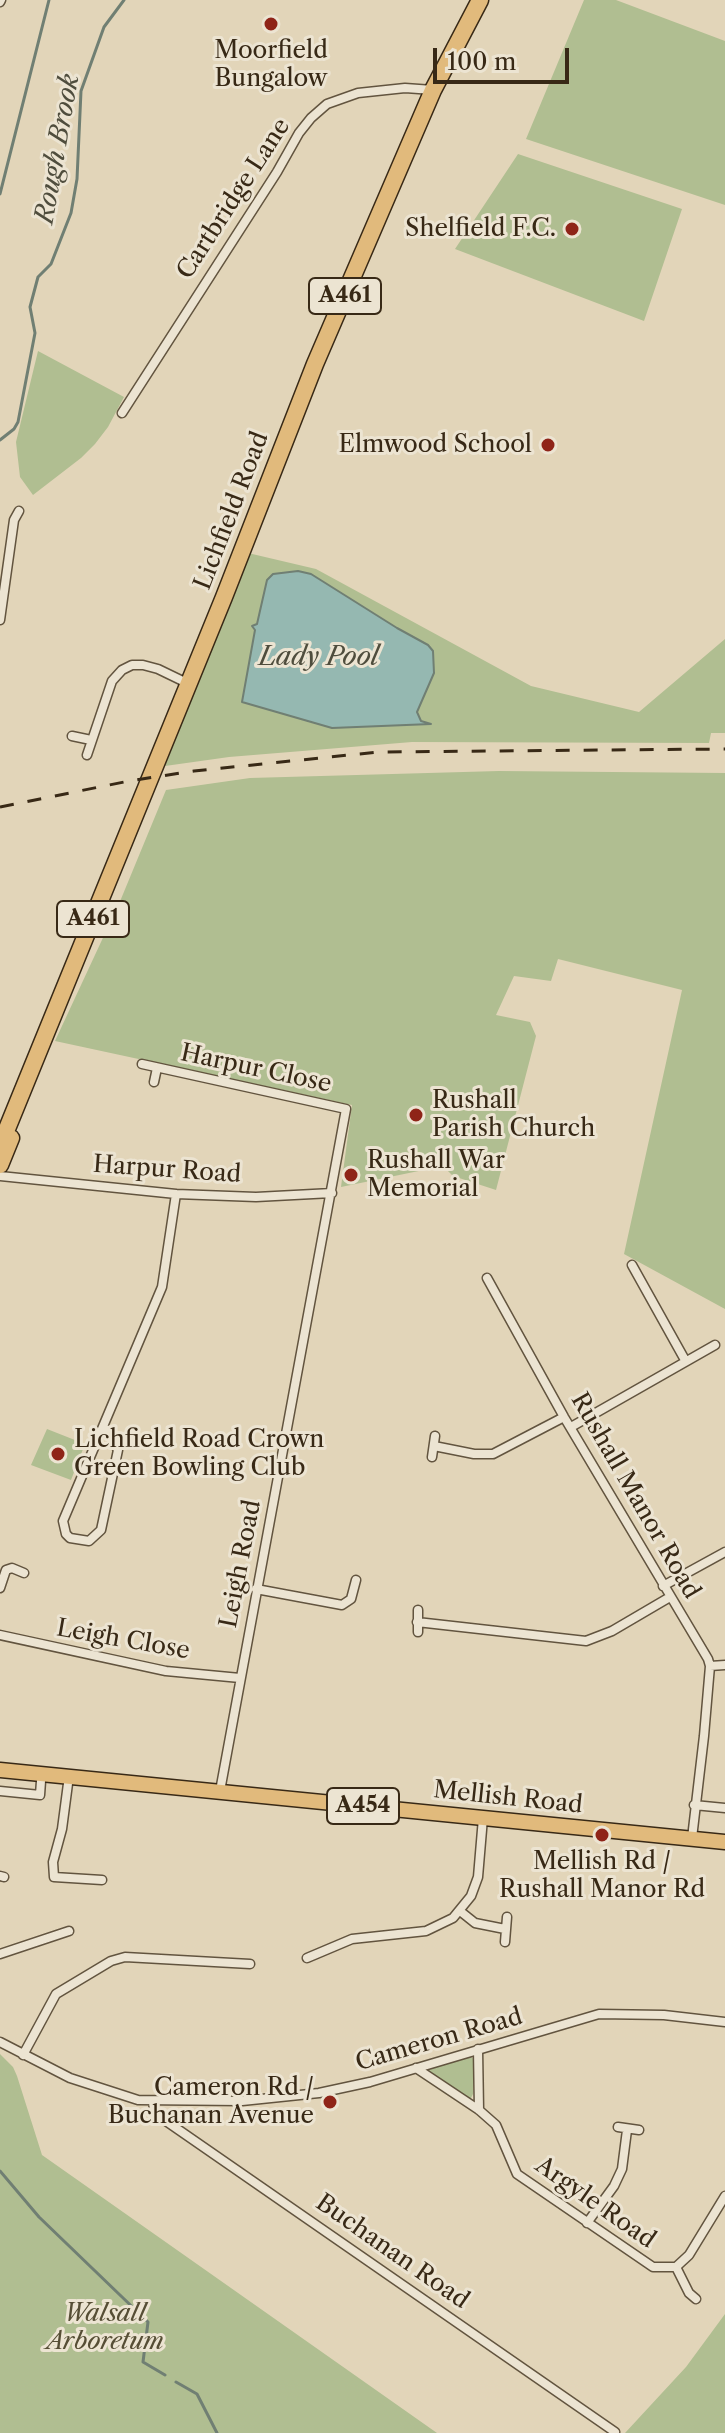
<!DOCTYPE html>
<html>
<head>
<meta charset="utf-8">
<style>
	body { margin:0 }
	#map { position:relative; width:725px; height:2433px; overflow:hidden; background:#e2d5b9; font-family:"Libre Caslon Text",serif }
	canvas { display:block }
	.scale { position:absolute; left:433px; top:48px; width:136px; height:36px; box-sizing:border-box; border:4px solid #382916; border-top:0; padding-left:10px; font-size:24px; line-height:28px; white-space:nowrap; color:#382916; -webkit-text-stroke:6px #ece4d2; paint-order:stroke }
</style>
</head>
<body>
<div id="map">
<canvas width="725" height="2433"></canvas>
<div class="scale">100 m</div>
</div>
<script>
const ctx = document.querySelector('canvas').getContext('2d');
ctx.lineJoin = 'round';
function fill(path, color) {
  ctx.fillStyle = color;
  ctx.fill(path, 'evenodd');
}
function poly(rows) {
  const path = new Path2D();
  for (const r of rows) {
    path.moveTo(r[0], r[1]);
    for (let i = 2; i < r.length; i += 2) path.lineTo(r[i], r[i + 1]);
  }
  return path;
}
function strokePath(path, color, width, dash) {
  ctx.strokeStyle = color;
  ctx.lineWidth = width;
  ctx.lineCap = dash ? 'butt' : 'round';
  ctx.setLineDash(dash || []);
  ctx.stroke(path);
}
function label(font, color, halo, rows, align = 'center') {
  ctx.font = font + ' "Libre Caslon Text",serif';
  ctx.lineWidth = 6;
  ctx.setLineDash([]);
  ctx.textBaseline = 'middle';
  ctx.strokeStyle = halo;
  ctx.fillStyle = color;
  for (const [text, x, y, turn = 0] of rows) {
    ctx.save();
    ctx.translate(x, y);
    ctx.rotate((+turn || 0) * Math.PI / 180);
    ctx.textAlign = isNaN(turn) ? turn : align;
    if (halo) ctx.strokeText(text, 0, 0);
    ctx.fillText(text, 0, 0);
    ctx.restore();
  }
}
const green = poly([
	[584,0,616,0,725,41,725,205,526,139],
	[518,154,682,209,644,321,455,249],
	[38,351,124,397,108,427,95,444,81,458,33,495,20,477,16,442],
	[248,553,316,569,531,686,639,712,725,639,725,733,711,733,709,743,412,742,229,757,165,766],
	[499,771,725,773,725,1309,624,1254,682,990,558,959,551,981,514,976,496,1015,530,1022,536,1036,496,1190,453,1176,443,1166,341,1187,352,1105,55,1041,121,899,166,790,250,778],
	[47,1429,85,1444,71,1480,31,1465],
	[0,2054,13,2067,17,2076,42,2155,437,2433,0,2433],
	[468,2055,474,2059,473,2094,471,2098,465,2098,430,2074,429,2070],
	[725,2314,725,2433,625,2433,686,2367]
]);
const water = poly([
	[298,571,311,574,397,628,428,645,433,651,434,673,417,712,421,721,431,724,332,728,242,702,255,630,252,626,257,624,267,580,273,574,298,571]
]);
const stream = poly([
	[0,194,49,0],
	[0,440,14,429,18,422,35,333,30,307,38,277,51,264,71,213,77,179,81,91,104,27,124,0],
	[0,2171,39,2217,148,2322,143,2362,165,2375],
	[176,2382,197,2394,217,2433]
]);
const street = poly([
	[0,2,1,0],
	[122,413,277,172,299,133,311,118,327,104,358,93,405,88,433,90],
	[0,620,14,520,19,511],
	[72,736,91,740],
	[87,755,112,681,122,670,132,665,143,665,158,669,189,684],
	[142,1064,346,1109,220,1791],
	[154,1082,157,1068],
	[0,1176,176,1194,256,1197,332,1193],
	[632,1265,685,1360],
	[487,1278,564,1417,708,1659,710,1666,704,1736,692,1838],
	[104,1427,118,1450,101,1530,89,1541,70,1538,66,1534,63,1521,162,1287,176,1194],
	[571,1427,715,1345],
	[434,1446,474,1454,493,1454,564,1417],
	[432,1457,435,1436],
	[663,1586,725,1552],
	[0,1588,6,1570,12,1568,24,1573],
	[256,1589,342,1605,351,1599,356,1580],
	[418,1610,418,1632],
	[417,1622,586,1641,612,1631,670,1597],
	[0,1635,166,1671,240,1678],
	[710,1666,725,1665],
	[69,1776,62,1829,53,1862,54,1877,102,1880],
	[0,1791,40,1795,41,1781],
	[694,1805,725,1808],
	[0,1876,4,1877],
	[460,1911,475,1923,505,1929],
	[505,1942,507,1917],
	[0,1954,69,1931],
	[307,1958,352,1939,426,1931,453,1918,471,1896,478,1877,483,1818],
	[0,2042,70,2078,138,2100,242,2101,319,2093,370,2082,599,2014,664,2015,725,2022],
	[478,2049,479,2110],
	[23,2055,56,1994,111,1961,125,1957,250,1964],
	[416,2068,479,2110,496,2125,517,2174,653,2267,676,2267,689,2255,725,2196],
	[153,2101,154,2110,163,2119,615,2432],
	[618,2127,639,2130],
	[587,2223,614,2186,622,2169,627,2130],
	[676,2267,689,2293,696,2299]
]);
const primary = poly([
	[0,1770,725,1842]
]);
const highway = poly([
	[0,1146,224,597,315,364,433,90,480,0],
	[0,1165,11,1138]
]);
const rail = poly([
	[0,807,129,781,194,771,378,752,725,749]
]);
const markers = [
	[271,24,8,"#8f2418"],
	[572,229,8,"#8f2418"],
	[548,445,8,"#8f2418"],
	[416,1115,8,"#8f2418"],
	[351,1175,8,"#8f2418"],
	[58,1454,8,"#8f2418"],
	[602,1835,8,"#8f2418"],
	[330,2102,8,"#8f2418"]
];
const shields = [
	[345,296,72],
	[93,919,72],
	[363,1806,72]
];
const shieldNames = [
	["A461",345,296],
	["A461",93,919],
	["A454",363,1806]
];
const poiNames = [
	["Moorfield",271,51,"center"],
	["Bungalow",271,79,"center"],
	["Shelfield F.C.",556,229],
	["Elmwood School",532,445],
	["Rushall",432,1101,"left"],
	["Parish Church",432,1129,"left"],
	["Rushall War",367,1161,"left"],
	["Memorial",367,1189,"left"],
	["Lichfield Road Crown",74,1440,"left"],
	["Green Bowling Club",74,1468,"left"],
	["Mellish Rd /",602,1862,"center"],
	["Rushall Manor Rd",602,1890,"center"],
	["Cameron Rd /",314,2088],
	["Buchanan Avenue",314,2116]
];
const streetNames = [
	["Cartbridge Lane",234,199,-57],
	["Lichfield Road",232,511,-69],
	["Harpur Close",256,1069,12],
	["Harpur Road",167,1170,4],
	["Rushall Manor Road",635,1496,60],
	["Leigh Road",241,1564,-79],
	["Leigh Close",123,1640,10],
	["Mellish Road",508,1798,6],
	["Cameron Road",439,2040,-16],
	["Argyle Road",595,2203,35],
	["Buchanan Road",392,2252,35]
];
const parkNames = [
	["Walsall",105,2314],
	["Arboretum",105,2342]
];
const waterNames = [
	["Rough Brook",58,149,-80],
	["Lady Pool",319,657]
];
fill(green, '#b0be91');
fill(water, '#95b8b1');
strokePath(water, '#707f73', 2);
strokePath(stream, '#707f73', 3);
strokePath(street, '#62543f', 11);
strokePath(primary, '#382916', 17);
strokePath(highway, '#382916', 19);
strokePath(street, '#ece4d2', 8);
strokePath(primary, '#e1ba7c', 14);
strokePath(highway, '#e1ba7c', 16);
strokePath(rail, '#382916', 3, [14, 14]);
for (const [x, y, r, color] of markers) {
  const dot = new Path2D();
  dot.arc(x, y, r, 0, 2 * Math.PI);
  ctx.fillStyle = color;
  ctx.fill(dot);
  strokePath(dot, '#ece4d2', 3);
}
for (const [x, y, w] of shields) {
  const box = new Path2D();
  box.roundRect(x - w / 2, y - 18, w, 36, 6);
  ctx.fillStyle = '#ece4d2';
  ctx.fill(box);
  strokePath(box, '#382916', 2);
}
label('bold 22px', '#382916', null, shieldNames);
label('24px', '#382916', '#ece4d2', poiNames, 'right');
label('24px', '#382916', '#ece4d2', streetNames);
label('italic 24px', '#564e35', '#ece4d2', parkNames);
label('italic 26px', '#4f4d3d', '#ece4d2', waterNames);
</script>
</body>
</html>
